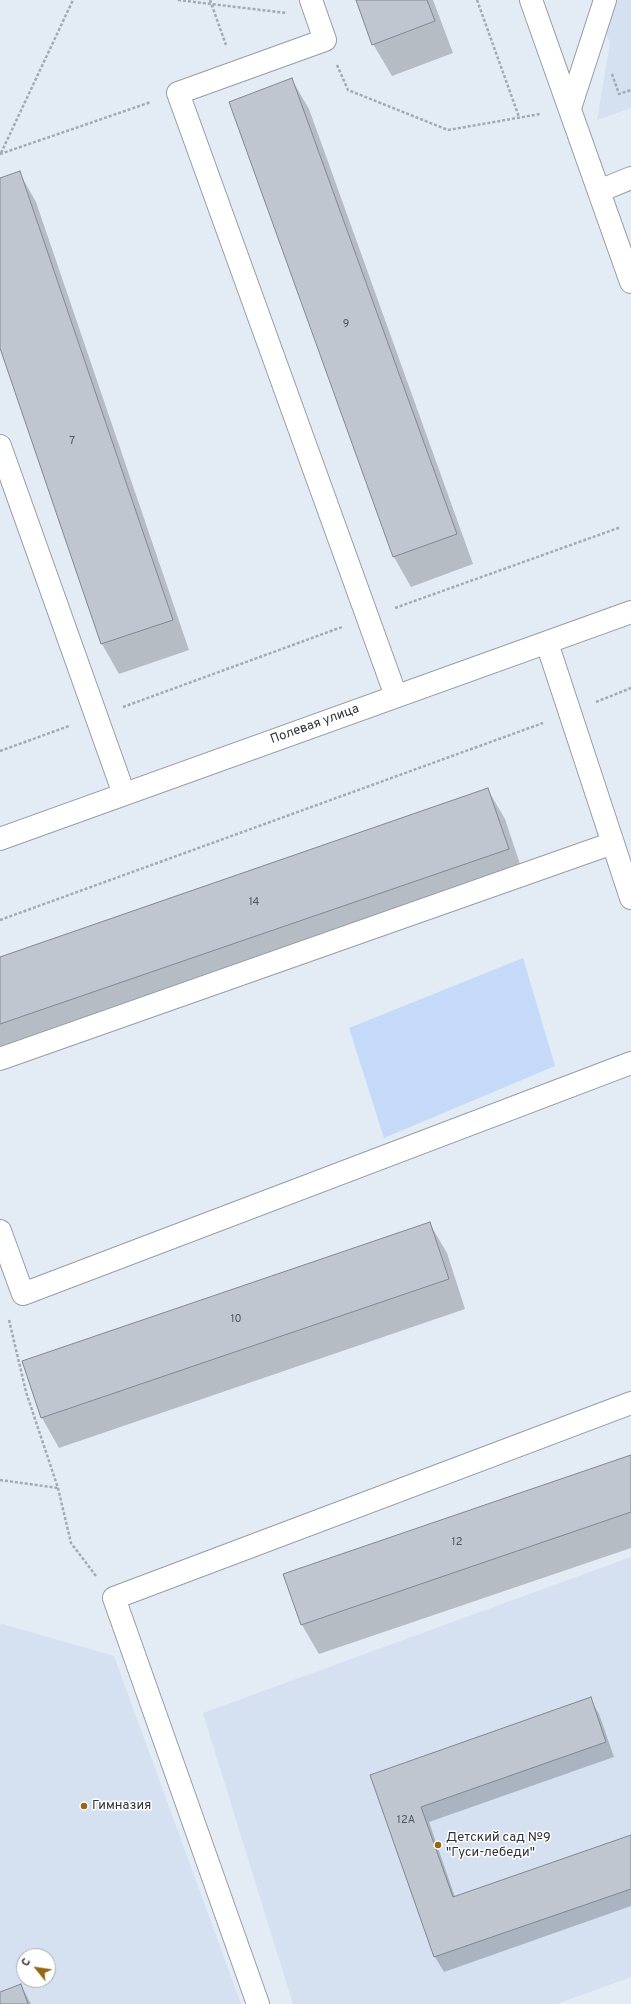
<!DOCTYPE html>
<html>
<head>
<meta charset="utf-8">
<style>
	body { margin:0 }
	#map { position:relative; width:631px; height:2004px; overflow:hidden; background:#e3ebf5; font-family:Overpass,sans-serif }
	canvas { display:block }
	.north { position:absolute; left:16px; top:1948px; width:40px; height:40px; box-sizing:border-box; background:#fff; border:1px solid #abadae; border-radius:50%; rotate:300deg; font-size:11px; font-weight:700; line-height:16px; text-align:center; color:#2e3135 }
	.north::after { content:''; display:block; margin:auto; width:14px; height:18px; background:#936713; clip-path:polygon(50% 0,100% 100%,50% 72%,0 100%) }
</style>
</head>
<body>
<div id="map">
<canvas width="631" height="2004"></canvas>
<div class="north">С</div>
</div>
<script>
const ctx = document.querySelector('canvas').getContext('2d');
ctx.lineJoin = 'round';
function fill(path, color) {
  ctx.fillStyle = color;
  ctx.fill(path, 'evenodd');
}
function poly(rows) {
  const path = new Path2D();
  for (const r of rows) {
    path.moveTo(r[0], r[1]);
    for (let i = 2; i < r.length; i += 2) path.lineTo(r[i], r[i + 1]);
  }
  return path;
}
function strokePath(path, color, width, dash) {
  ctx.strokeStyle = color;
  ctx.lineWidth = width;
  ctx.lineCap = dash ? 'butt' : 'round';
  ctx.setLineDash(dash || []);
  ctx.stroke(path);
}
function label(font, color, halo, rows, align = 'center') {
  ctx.font = font + ' Overpass,sans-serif';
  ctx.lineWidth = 3;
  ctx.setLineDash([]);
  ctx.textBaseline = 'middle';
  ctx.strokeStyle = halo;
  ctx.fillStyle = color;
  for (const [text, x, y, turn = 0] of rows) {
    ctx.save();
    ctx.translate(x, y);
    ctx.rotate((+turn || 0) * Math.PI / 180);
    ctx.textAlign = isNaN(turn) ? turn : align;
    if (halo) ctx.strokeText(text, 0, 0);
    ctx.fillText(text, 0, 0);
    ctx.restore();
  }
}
const built = poly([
	[594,0,631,0,631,108,597,120,610,43],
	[631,1557,631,1977,557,2004,293,2004,203,1713],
	[2,1624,114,1656,241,2004,0,2004,0,1625],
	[24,1956,48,1956,48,1980,24,1980]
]);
const green = poly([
	[523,958,555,1066,384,1138,349,1028]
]);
const shadow = poly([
	[357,0,433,0,453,53,392,76,373,44],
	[292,80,309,109,473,564,411,587,394,557,230,102],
	[19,172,36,202,189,650,119,674,102,644,0,345,0,179],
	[488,790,505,819,525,879,0,1060,0,958],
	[430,1224,447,1253,465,1309,59,1448,42,1418,23,1362],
	[631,1456,631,1548,319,1654,302,1625],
	[590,1699,599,1714,614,1757,429,1822,455,1897,631,1836,631,1906,444,1972,435,1957,372,1775],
	[21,1985,31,2004,0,2004,0,1993]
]);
const building = poly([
	[356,0,427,0,435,21,372,45,356,0],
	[292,78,457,534,393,557,229,102,292,78],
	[20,171,173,620,101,644,0,348,0,178,20,171],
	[488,788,509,849,0,1024,0,957,488,788],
	[430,1222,449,1279,41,1418,22,1361,430,1222],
	[631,1455,631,1512,301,1625,283,1574,631,1455],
	[591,1697,606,1742,421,1807,453,1897,631,1835,631,1889,434,1957,370,1775,591,1697],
	[21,1984,28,2004,0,2004,0,1992,21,1984]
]);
const path = poly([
	[178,0,286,13],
	[210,0,226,45],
	[477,0,519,117],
	[337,65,348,90,448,130,540,114],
	[612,74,619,94,631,90],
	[1,153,73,0],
	[0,154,151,102],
	[395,608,621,527],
	[596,702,631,688],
	[123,707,342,627],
	[0,751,69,726],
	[0,920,543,723],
	[9,1320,26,1392,58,1488,71,1543,96,1576],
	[0,1480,58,1488]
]);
const minor = poly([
	[311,0,325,40,178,93,396,696],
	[531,0,631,282],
	[570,108,605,0],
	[599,191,631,178],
	[0,446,124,794],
	[547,643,631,898],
	[0,839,631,612],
	[0,1059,613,843],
	[0,1231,23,1294,631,1063],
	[258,2004,114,1598,631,1403]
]);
const markers = [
	[84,1806,4,"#936713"],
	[438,1845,4,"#936713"]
];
const numberNames = [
	["9",346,325],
	["7",72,442],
	["14",254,903],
	["10",236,1320],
	["12",457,1543],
	["12А",406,1821]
];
const streetNames = [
	["Полевая улица",315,725,-20]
];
const poiNames = [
	["Гимназия",92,1806],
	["Детский сад №9",446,1838],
	["\"Гуси-лебеди\"",446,1853]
];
fill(built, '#d5e0f0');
fill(green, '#c5daf8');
fill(shadow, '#0003');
fill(building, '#bfc6d0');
strokePath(building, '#818891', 1);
strokePath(minor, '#969da6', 24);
strokePath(path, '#a3aab2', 2.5, [3, 2]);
strokePath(minor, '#fff', 22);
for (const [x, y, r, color] of markers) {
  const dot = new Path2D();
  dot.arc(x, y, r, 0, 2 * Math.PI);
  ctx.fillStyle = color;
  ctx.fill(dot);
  strokePath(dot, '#fff', 1.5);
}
label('11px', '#52565c', null, numberNames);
label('13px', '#2e3135', '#fff', streetNames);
label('13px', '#2e3135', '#fff', poiNames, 'left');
</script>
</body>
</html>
